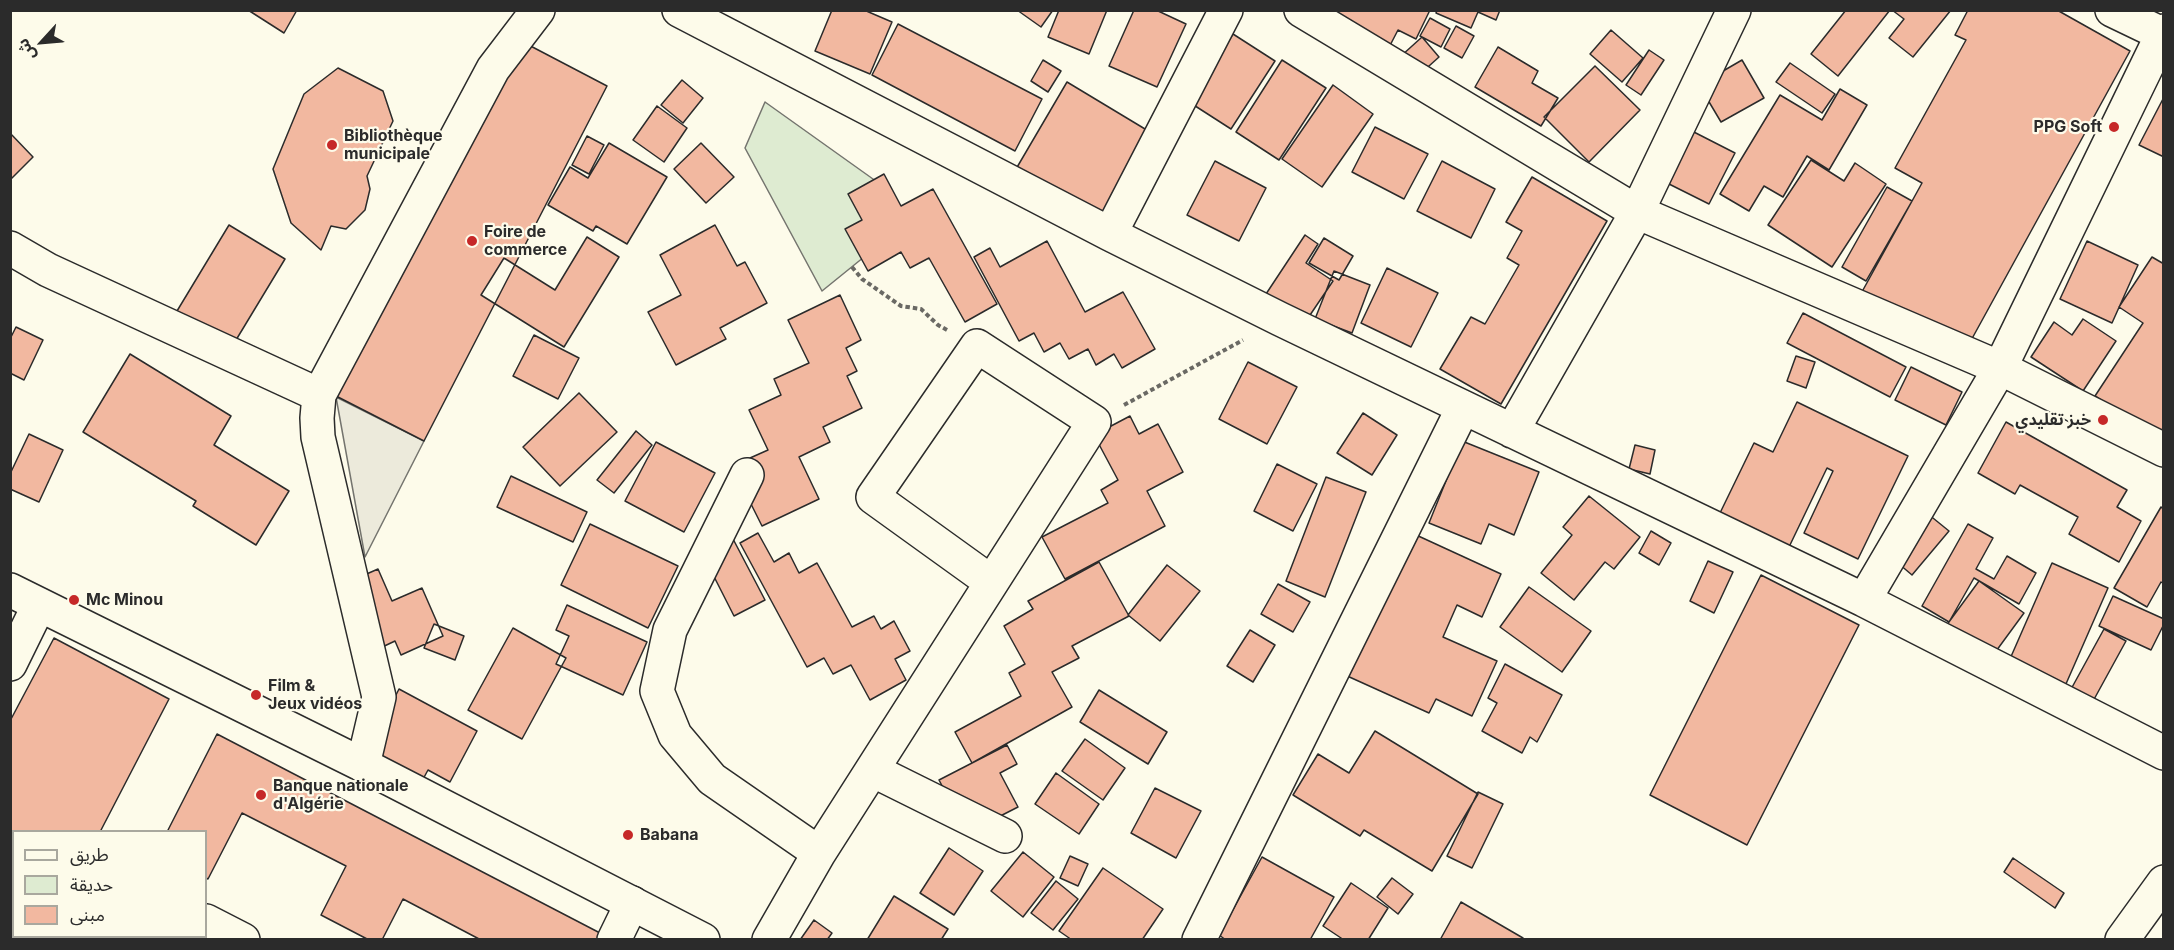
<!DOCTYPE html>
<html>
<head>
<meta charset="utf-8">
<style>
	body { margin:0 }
	#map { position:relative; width:2174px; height:950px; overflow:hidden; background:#fdfbea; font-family:Inter,"Noto Sans Arabic",sans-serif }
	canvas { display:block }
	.frame { position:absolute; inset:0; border:12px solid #2b2b2b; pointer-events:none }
	.legend { position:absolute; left:12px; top:830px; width:195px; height:108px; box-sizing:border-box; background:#fdfbea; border:2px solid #a9a89e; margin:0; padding:8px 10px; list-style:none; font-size:18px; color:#2b2b2b }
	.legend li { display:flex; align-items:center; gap:12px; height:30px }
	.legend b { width:30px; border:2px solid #a9a89e }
	.north { position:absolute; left:12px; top:12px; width:60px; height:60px; -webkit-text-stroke:4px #fdfbea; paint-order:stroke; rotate:244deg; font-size:16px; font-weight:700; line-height:24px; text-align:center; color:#2b2b2b }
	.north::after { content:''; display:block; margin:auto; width:21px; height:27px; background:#2b2b2b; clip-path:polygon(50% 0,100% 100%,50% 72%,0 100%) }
</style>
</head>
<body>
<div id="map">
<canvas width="2174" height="950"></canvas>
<div class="frame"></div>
<ul class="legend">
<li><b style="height:8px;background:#fdfbea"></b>طريق</li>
<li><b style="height:16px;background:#deebd1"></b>حديقة</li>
<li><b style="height:16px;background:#f2b8a0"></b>مبنى</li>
</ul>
<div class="north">ش</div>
</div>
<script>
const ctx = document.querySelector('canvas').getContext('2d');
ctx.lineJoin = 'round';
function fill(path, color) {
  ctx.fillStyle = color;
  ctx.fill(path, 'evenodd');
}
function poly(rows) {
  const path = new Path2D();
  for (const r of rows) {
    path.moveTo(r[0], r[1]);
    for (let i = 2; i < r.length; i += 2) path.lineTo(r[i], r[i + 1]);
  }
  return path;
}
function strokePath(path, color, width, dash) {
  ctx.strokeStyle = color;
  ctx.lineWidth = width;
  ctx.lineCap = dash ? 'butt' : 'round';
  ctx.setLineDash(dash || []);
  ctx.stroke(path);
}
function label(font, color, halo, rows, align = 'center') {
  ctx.font = font + ' Inter,"Noto Sans Arabic",sans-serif';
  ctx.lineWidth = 4.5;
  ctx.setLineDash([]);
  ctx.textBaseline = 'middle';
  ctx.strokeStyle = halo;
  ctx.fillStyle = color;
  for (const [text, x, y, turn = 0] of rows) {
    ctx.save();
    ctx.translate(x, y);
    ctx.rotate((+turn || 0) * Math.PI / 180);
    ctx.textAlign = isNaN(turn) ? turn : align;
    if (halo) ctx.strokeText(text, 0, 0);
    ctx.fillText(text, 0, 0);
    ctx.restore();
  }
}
const green = poly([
	[765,102,887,189,864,257,822,291,745,148,765,102]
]);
const parking = poly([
	[336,397,424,441,365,557,336,397]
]);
const building = poly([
	[248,10,297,10,284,33,248,10],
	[832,10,864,10,892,22,870,74,815,51,832,10],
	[1017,10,1053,10,1041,27,1017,10],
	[1059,10,1107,10,1089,54,1048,37,1059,10],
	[1134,10,1156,10,1186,24,1157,87,1109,66,1134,10],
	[1331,10,1430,10,1416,39,1398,30,1384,57,1331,10],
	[1437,10,1500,10,1496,20,1478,12,1471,28,1436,13,1437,10],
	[1846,10,1890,10,1838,76,1811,54,1846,10],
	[1892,10,1951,10,1913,57,1889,38,1904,19,1892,10],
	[1968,10,2057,10,2130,51,1963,355,1858,299,1922,183,1895,168,1966,40,1955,35,1968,10],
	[1430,18,1450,29,1441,47,1420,36,1430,18],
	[898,24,1042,99,1015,151,872,75,898,24],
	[1456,26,1474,36,1462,58,1444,48,1456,26],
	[1611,30,1643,58,1622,82,1590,54,1611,30],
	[1233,34,1275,61,1231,129,1189,102,1233,34],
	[1422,37,1439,57,1419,75,1401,56,1422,37],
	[521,41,607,86,424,441,336,396,521,41],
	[1498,47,1538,71,1532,83,1558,98,1541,126,1475,87,1498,47],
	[1649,50,1664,60,1641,95,1626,85,1649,50],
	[1043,60,1061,71,1048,92,1031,81,1043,60],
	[1282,60,1326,88,1279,160,1236,132,1282,60],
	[1742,60,1764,98,1721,122,1699,85,1742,60],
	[1790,63,1835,94,1822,113,1776,82,1790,63],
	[1595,66,1640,110,1589,162,1544,117,1595,66],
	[338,68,383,91,393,121,367,176,370,189,365,210,346,229,331,226,321,250,291,223,273,169,304,94,338,68],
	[682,80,703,98,683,123,661,105,682,80],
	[1067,82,1150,132,1099,219,1016,169,1067,82],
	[1333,85,1373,114,1322,187,1282,159,1333,85],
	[1840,89,1867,105,1829,170,1807,156,1783,197,1764,186,1749,211,1720,194,1780,95,1822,120,1840,89],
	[2164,97,2164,157,2139,145,2164,97],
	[657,106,687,128,664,162,633,140,657,106],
	[1375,127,1428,154,1404,199,1352,172,1375,127],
	[1688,129,1735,153,1709,204,1661,180,1688,129],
	[10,133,33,157,10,180,10,133],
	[587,136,604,145,589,174,572,165,587,136],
	[609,143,667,177,627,244,596,226,593,231,548,205,570,167,588,178,609,143],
	[701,143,734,177,706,203,674,169,701,143],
	[1811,160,1844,181,1855,163,1886,184,1832,267,1768,225,1811,160],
	[1215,161,1266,188,1239,241,1187,215,1215,161],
	[1442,161,1495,189,1471,238,1417,211,1442,161],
	[884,174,901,206,933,189,997,304,965,322,929,258,910,268,901,252,868,271,845,229,862,220,848,194,884,174],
	[1532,177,1607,221,1501,404,1440,369,1471,317,1485,324,1519,265,1507,258,1522,231,1506,222,1532,177],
	[1887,187,1912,201,1866,281,1842,267,1887,187],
	[229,225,285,259,233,345,177,311,229,225],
	[715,225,737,266,745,262,767,303,720,328,726,339,676,365,648,312,681,295,660,255,715,225],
	[1305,235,1318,244,1306,263,1333,281,1306,321,1266,294,1305,235],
	[587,237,619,257,564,347,481,295,504,258,555,290,587,237],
	[1324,238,1353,256,1339,280,1309,263,1324,238],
	[1047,241,1085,312,1123,292,1155,349,1122,368,1114,354,1096,365,1088,349,1069,359,1060,343,1044,352,1034,333,1019,341,974,257,990,248,1000,267,1047,241],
	[2087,241,2138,265,2112,323,2060,299,2087,241],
	[2152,257,2164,264,2164,427,2157,437,2095,396,2143,323,2119,307,2152,257],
	[1387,268,1438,293,1411,347,1361,323,1387,268],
	[1334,271,1370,285,1352,333,1315,319,1334,271],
	[840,295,861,340,846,348,857,371,847,376,862,408,823,427,830,442,799,457,819,499,762,526,743,488,760,479,750,458,768,450,749,410,781,395,774,379,809,363,788,320,840,295],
	[1803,313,1906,367,1890,397,1787,343,1803,313],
	[2083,319,2116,341,2083,391,2031,357,2054,322,2072,335,2083,319],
	[16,327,43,340,24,380,10,373,10,339,16,327],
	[534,335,579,358,558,399,513,376,534,335],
	[130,354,231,416,214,445,289,491,256,545,193,506,196,501,83,432,130,354],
	[1796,356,1815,362,1806,388,1787,381,1796,356],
	[1248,362,1297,387,1267,444,1219,419,1248,362],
	[1911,367,1962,392,1946,425,1895,400,1911,367],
	[579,393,617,432,560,486,523,447,579,393],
	[1797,402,1908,456,1858,559,1804,533,1833,471,1827,468,1789,547,1720,513,1754,443,1773,452,1797,402],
	[1363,413,1397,435,1372,475,1337,453,1363,413],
	[1130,416,1139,434,1158,424,1183,472,1147,491,1165,526,1065,579,1042,537,1108,503,1101,490,1118,480,1094,435,1130,416],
	[2006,422,2127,490,2117,507,2141,521,2119,562,2069,534,2078,517,2020,485,2015,494,1978,473,2006,422],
	[636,431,652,445,614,493,597,480,636,431],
	[29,434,63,450,39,502,10,489,10,474,29,434],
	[1462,441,1539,472,1514,535,1489,524,1481,544,1429,523,1462,441],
	[656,442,715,473,684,532,625,501,656,442],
	[1635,445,1655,450,1650,474,1629,469,1635,445],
	[1277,464,1317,484,1293,531,1254,511,1277,464],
	[511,476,587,512,573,542,497,507,511,476],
	[1326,477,1366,492,1325,597,1286,581,1326,477],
	[1589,496,1640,537,1614,569,1605,562,1574,600,1541,573,1572,535,1563,527,1589,496],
	[2161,507,2164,509,2164,584,2161,582,2147,607,2114,588,2161,507],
	[1928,514,1949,531,1912,575,1892,558,1928,514],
	[590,524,678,566,648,628,561,585,590,524],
	[1968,524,1993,538,1976,569,1994,579,2007,556,2036,573,2019,604,1974,578,1949,622,1922,606,1968,524],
	[1651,531,1671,543,1659,565,1639,553,1651,531],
	[758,533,774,562,789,553,799,573,817,563,852,627,874,616,881,629,894,621,910,651,895,659,906,680,870,700,851,665,833,674,824,658,807,667,740,543,758,533],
	[1414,534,1501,574,1482,617,1457,605,1443,637,1497,661,1472,716,1436,699,1429,713,1345,675,1414,534],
	[732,537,765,600,734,616,702,553,732,537],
	[1708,561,1733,572,1714,613,1690,601,1708,561],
	[1099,562,1129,616,1072,646,1079,658,1052,672,1072,707,972,763,955,732,1021,696,1009,673,1025,664,1004,626,1033,609,1028,601,1099,562],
	[2052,563,2108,588,2062,693,2006,668,2052,563],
	[1167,565,1200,591,1160,641,1128,615,1167,565],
	[378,569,392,601,422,588,443,636,401,655,395,641,376,650,346,583,378,569],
	[1761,575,1859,625,1747,845,1650,795,1761,575],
	[1979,581,2024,613,1991,658,1946,626,1979,581],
	[1278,584,1310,602,1293,632,1261,614,1278,584],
	[1529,587,1591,631,1562,672,1500,627,1529,587],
	[2113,596,2164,619,2164,624,2151,650,2099,626,2113,596],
	[567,605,647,642,623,695,556,664,569,636,556,630,567,605],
	[434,624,464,636,455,660,424,648,434,624],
	[513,628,566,658,522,739,468,710,513,628],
	[2104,629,2126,641,2092,703,2070,691,2104,629],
	[1250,630,1275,645,1253,682,1227,666,1250,630],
	[54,638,169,699,100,832,14,832,14,936,45,936,43,940,10,940,10,721,54,638],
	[1505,664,1562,695,1537,742,1530,737,1522,753,1482,731,1497,703,1488,698,1505,664],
	[399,689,477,731,450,782,428,770,422,781,367,752,399,689],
	[1099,690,1167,732,1148,764,1080,722,1099,690],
	[1375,731,1478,794,1432,871,1364,830,1360,836,1293,795,1318,754,1349,773,1375,731],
	[217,734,600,933,597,940,481,940,403,899,382,940,369,940,321,915,346,866,242,813,208,879,206,878,206,832,167,832,217,734],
	[1085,739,1125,768,1103,800,1062,771,1085,739],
	[1007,745,1017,764,1000,773,1018,807,967,833,939,780,1007,745],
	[1056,773,1099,804,1079,834,1035,804,1056,773],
	[1155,788,1201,811,1176,858,1131,833,1155,788],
	[1478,792,1503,804,1472,868,1447,856,1478,792],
	[949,848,983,871,954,915,920,893,949,848],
	[1023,852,1054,877,1023,917,991,891,1023,852],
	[1070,856,1088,864,1078,886,1060,878,1070,856],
	[1262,857,1334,897,1310,940,1226,940,1219,935,1262,857],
	[2013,858,2064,893,2055,908,2004,872,2013,858],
	[1103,868,1163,909,1142,940,1072,940,1059,931,1103,868],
	[1392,878,1413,894,1398,914,1377,897,1392,878],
	[1056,881,1078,899,1053,930,1031,913,1056,881],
	[1351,883,1388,908,1368,940,1344,940,1323,926,1351,883],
	[894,896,948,929,941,940,867,940,894,896],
	[1461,902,1523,938,1522,940,1440,940,1461,902],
	[814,920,832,933,827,940,800,940,814,920],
	[104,936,206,936,220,940,103,940,104,936]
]);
const path = poly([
	[852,267,862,279,901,306,921,309,938,325,947,330],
	[1124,405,1243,340]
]);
const minor = poly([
	[679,10,1110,234,1280,319,1864,600,2164,753],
	[1301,10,1637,212,2000,368,2164,450],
	[2112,10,2164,35],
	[1110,234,1226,10],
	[10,248,48,270,319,395],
	[1512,431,1637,212,1734,10],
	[747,475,670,630,657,691,675,735,712,779,819,853],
	[1864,600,2000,368,2164,31],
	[10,664,39,605],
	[363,765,379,697,318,437,317,418,319,395,493,69,538,10],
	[872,770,1005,836],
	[206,921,243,940],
	[63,940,64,936],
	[614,940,632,903],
	[769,940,819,853,1094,422,977,346,873,497,991,582],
	[1199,940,1463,408],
	[2122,940,2164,882]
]);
const major = poly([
	[10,590,363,765,703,940]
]);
const markers = [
	[2114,127,6,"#c62828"],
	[332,145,6,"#c62828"],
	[472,241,6,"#c62828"],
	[2103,420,6,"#c62828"],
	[74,600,6,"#c62828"],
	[256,695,6,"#c62828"],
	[261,795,6,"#c62828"],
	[628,835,6,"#c62828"]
];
const poiNames = [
	["PPG Soft",2102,127,"right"],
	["Bibliothèque",344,136],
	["municipale",344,154],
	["Foire de",484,232],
	["commerce",484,250],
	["خبز تقليدي",2091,420,"right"],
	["Mc Minou",86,600],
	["Film &",268,686],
	["Jeux vidéos",268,704],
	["Banque nationale",273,786],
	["d'Algérie",273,804],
	["Babana",640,835]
];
fill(green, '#deebd1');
strokePath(green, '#74746e', 1.5);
fill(parking, '#eceadb');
strokePath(parking, '#74746e', 1.5);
fill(building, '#f2b8a0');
strokePath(building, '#2b2b2b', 1.5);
strokePath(minor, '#2b2b2b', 36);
strokePath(major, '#2b2b2b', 36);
strokePath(path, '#6a6964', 4, [4.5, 3]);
strokePath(minor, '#fdfbea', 33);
strokePath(major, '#fdfbea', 33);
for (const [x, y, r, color] of markers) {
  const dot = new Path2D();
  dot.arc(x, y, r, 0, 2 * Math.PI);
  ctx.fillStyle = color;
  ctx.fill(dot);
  strokePath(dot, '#fdfbea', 2);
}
label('bold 16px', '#2b2b2b', '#fdfbea', poiNames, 'left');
</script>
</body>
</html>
